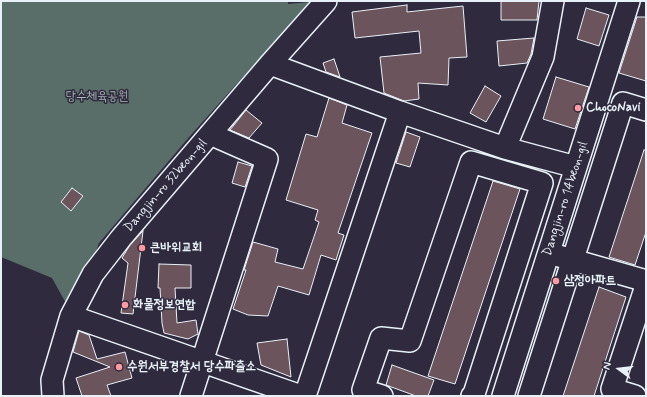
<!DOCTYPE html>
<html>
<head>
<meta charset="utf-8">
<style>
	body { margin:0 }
	#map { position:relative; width:647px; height:397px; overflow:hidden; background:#2f2a3d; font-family:Mynerve,sans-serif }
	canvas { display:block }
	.frame { position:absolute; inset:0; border:2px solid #e8f1f8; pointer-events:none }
	.north { position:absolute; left:599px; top:349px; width:40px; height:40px; -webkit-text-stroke:3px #2f2a3d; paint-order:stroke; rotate:285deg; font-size:11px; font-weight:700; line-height:16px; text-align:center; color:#e8f1f8 }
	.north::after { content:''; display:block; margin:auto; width:14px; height:18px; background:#e8f1f8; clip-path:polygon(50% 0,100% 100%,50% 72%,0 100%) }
</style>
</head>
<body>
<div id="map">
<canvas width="647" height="397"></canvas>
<div class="frame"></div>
<div class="north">N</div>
</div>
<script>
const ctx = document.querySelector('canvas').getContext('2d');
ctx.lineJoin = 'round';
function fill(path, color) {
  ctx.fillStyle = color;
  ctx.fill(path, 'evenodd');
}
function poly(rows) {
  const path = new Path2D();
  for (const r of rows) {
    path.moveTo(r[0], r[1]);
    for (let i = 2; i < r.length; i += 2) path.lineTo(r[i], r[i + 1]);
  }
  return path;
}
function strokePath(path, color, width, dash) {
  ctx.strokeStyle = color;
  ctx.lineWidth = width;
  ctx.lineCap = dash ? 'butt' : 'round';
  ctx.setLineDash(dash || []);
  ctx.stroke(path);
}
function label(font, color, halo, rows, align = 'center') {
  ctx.font = font + ' Mynerve,"Poor Story",sans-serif';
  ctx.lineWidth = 3;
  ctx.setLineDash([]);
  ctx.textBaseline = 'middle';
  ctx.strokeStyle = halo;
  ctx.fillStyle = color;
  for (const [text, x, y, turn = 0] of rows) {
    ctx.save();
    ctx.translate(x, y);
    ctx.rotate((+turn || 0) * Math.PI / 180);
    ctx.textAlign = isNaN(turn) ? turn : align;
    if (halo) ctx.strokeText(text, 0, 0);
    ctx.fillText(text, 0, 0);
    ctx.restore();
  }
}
const green = poly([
	[1,1,288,1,288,4,310,2,190,136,99,243,92,262,67,305,52,278,1,257]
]);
const building = poly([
	[501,1,539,1,537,20,501,20,501,1],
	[407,5,407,12,463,6,467,57,449,58,448,85,418,83,419,99,404,101,384,93,380,57,421,53,419,31,355,38,352,12,407,5],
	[586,8,609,15,599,46,577,39,586,8],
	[637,17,646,17,646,81,619,73,637,17],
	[534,38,531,54,527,63,499,66,497,41,534,38],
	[334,59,340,77,326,72,323,63,334,59],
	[556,77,589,87,575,129,543,119,556,77],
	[485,86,501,96,486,122,470,113,485,86],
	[329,98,347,105,342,123,372,133,338,233,344,235,336,260,321,255,309,295,278,286,268,316,248,315,233,309,246,270,244,270,253,242,278,249,275,262,303,269,319,222,315,220,318,210,286,200,306,134,317,137,329,98],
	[246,110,262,123,249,138,230,130,246,110],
	[406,132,420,137,410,167,396,163,406,132],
	[644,150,646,150,646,232,635,265,609,257,644,150],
	[238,162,252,166,245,187,232,183,238,162],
	[493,181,520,189,455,384,428,376,493,181],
	[72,188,83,196,71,211,61,202,72,188],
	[143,231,133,314,121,313,128,263,122,258,130,245,143,231],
	[159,264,191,265,191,288,175,288,177,323,196,320,198,334,188,339,164,333,162,323,160,288,158,288,159,264],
	[599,287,626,297,594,396,563,396,599,287],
	[79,331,89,335,97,359,125,352,132,378,107,385,111,396,82,396,76,378,110,367,73,352,79,331],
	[287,339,291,377,261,365,257,343,287,339],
	[392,365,434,380,428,396,416,396,386,385,392,365]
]);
const minor = poly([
	[270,64,400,112,505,148,576,167],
	[505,148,543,57,553,1],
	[559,256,646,281],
	[71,316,301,396],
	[53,396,52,380,71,316,93,274,121,238,270,64,326,1],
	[191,396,267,159,210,134],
	[305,396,400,112],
	[382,396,363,390,381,338,410,341,471,162,542,183,474,394,472,396],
	[503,396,629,1],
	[529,396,623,103,646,110],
	[635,396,612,389,646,286]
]);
const markers = [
	[578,108,4,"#ff9aa2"],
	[142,248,4,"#ff9aa2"],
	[556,281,4,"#ff9aa2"],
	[125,305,4,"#ff9aa2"],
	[119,367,4,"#ff9aa2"]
];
const parkNames = [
	["당수체육공원",97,97]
];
const poiNames = [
	["ChocoNavi",586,108],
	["큰바위교회",150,248],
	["삼정아파트",564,281],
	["화물정보연합",133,305],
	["수원서부경찰서 당수파출소",127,367]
];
const streetNames = [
	["Dangjin-ro 32beon-gil",166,186,-49],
	["Dangjin-ro 14beon-gil",566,199,-72]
];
fill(green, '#596e68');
fill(building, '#6b545c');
strokePath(building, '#e8f1f8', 1);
strokePath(minor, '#e8f1f8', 24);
strokePath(minor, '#2f2a3d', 21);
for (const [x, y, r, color] of markers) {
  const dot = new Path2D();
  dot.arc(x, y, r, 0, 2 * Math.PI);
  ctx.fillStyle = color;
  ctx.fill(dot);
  strokePath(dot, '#2f2a3d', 1.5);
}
label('13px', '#a8b6b7', '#2f2a3d', parkNames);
label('bold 13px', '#e8f1f8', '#2f2a3d', poiNames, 'left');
label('13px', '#e8f1f8', '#2f2a3d', streetNames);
</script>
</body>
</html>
